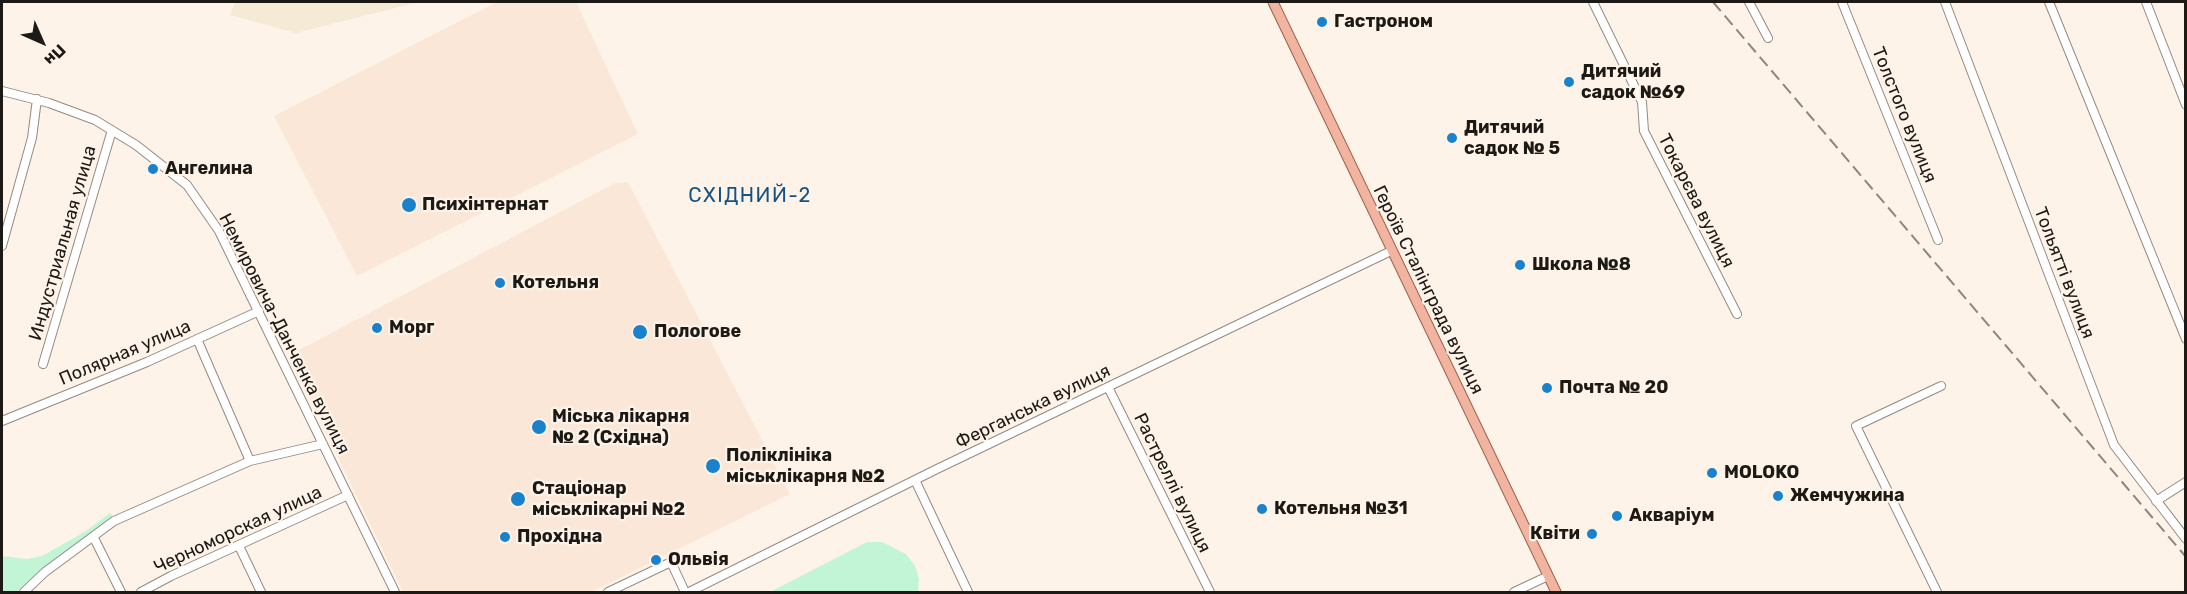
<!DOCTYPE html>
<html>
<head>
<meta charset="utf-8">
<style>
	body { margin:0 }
	#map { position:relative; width:2187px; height:594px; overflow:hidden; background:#fef3e9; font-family:Rubik,sans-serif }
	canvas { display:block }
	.frame { position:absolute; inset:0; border:3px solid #1d1915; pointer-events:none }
	.north { position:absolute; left:12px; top:12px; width:60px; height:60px; -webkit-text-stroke:4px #fef3e9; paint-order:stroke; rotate:135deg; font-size:16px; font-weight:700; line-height:24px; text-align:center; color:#1d1915 }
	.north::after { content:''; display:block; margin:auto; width:21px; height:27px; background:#1d1915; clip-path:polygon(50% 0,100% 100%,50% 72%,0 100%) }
</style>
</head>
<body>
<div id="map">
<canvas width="2187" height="594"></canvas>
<div class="frame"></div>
<div class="north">Пн</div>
</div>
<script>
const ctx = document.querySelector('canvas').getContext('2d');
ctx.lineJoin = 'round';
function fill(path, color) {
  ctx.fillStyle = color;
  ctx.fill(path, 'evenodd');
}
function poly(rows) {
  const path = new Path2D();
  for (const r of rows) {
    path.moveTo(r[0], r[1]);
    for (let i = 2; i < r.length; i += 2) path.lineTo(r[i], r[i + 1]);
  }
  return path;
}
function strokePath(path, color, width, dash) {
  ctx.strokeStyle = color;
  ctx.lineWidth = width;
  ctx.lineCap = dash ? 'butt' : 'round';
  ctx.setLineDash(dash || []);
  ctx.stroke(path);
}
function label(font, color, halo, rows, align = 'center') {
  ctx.font = font + ' Rubik,sans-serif';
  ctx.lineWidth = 4.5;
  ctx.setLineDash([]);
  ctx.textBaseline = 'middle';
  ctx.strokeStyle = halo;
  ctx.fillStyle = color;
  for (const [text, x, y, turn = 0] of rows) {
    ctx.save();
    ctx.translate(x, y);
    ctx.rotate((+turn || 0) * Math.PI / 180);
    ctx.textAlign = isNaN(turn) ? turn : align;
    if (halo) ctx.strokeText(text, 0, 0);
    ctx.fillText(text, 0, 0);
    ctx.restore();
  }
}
const industrial = poly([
	[235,2,419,2,296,33,230,15]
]);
const medical = poly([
	[497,2,576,2,638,134,357,276,274,116],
	[628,182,790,494,591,592,403,592,291,360,299,350,615,183]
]);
const green = poly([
	[110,513,114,517,104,526,75,544,43,568,17,592,2,592,2,556,27,559,42,556,86,531],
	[867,542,882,542,906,554,915,566,919,579,918,592,770,592]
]);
const minor = poly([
	[1593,2,1642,102,1644,131,1737,314],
	[1749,2,1768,38],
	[1842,2,1938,240],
	[1945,2,2114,445,2186,539],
	[2049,2,2186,339],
	[2146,2,2186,105],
	[2,91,49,103,95,120,136,145,187,185,219,231,395,592],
	[2,246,32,138,37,99],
	[197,339,250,461],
	[43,364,112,130],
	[1108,387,1210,592],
	[2,421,147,362,259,311],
	[915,480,968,592],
	[2156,501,2186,482],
	[94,538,121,592],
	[239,546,261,592],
	[24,592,45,572,114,521,250,461,323,444],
	[141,592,171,576,348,495],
	[608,592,671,562,685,592],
	[689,592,937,469,1391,251],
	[1514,592,1548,576],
	[1937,592,1856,426,1941,386]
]);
const major = poly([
	[1273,2,1556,592]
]);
const rail = poly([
	[1713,2,2186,557]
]);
const markers = [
	[1322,22,6,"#1a81cc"],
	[1569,82,6,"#1a81cc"],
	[1452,138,6,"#1a81cc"],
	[153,169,6,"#1a81cc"],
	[409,205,8,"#1a81cc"],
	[1520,265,6,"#1a81cc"],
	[500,283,6,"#1a81cc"],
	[377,328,6,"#1a81cc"],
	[640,332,8,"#1a81cc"],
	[1547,388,6,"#1a81cc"],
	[539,427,8,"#1a81cc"],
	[713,466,8,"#1a81cc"],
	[1712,473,6,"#1a81cc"],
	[1778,496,6,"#1a81cc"],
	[518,499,8,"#1a81cc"],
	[1262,509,6,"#1a81cc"],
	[1617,516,6,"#1a81cc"],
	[1592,534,6,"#1a81cc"],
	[505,537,6,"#1a81cc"],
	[656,560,6,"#1a81cc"]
];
const poiNames = [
	["Гастроном",1334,22],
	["Дитячий",1581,72],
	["садок №69",1581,93],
	["Дитячий",1464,128],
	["садок № 5",1464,149],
	["Ангелина",165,169],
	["Психінтернат",422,205],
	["Школа №8",1532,265],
	["Котельня",512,283],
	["Морг",389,328],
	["Пологове",654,332],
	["Почта № 20",1559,388],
	["Міська лікарня",552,417],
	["№ 2 (Східна)",552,438],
	["Поліклініка",726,456],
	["міськлікарня №2",726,477],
	["MOLOKO",1724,473],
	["Стаціонар",532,489],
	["міськлікарні №2",532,510],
	["Жемчужина",1790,496],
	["Котельня №31",1274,509],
	["Акваріум",1629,516],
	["Квіти",1580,534,"right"],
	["Прохідна",517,537],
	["Ольвія",668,560]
];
const streetNames = [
	["Толстого вулиця",1904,115,68],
	["Токарєва вулиця",1696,201,63],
	["Индустриальная улица",63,243,-74],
	["Тольятті вулиця",2064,273,69],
	["Героїв Сталінграда вулиця",1428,290,64],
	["Немировича-Данченка вулиця",284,334,63],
	["Полярная улица",125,353,-23],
	["Ферганська вулиця",1033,407,-26],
	["Растреллі вулиця",1172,483,64],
	["Черноморская улица",238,530,-25]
];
const neighbourhoodNames = [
	["СХІДНИЙ-2",750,196]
];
fill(industrial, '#f4ead5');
fill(medical, '#fbe7d8');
fill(green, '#c2f5d6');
strokePath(minor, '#96897f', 10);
strokePath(major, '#a05d47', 11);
strokePath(minor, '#fff', 8);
strokePath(major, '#f0b4a1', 9);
strokePath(rail, '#8d857e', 2, [12, 6]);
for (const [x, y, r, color] of markers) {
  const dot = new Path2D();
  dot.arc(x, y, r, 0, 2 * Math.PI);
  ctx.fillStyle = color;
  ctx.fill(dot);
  strokePath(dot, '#fef3e9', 2);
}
label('bold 18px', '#1d1915', '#fef3e9', poiNames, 'left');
label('18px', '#1d1915', '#fef3e9', streetNames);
ctx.letterSpacing = '1.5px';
label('20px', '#145383', '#fef3e9', neighbourhoodNames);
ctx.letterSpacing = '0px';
</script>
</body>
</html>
